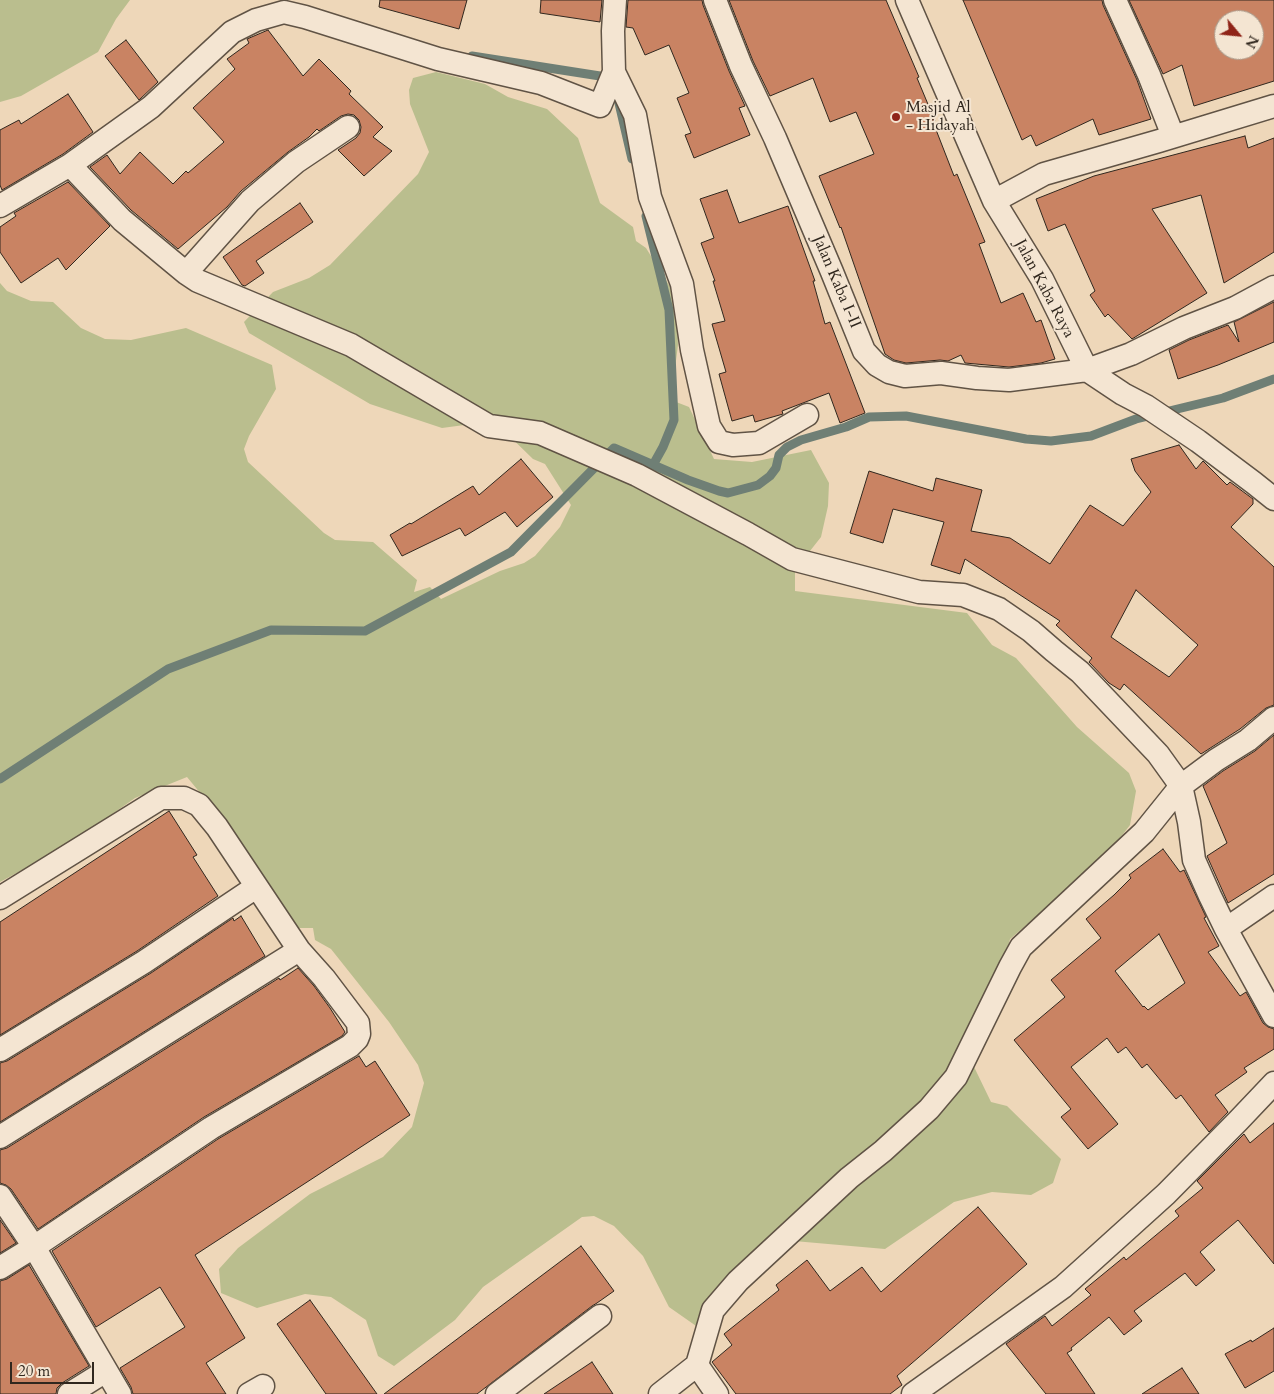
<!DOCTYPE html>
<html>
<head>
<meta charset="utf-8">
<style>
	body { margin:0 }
	#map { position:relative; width:1274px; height:1394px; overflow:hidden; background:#eed7b9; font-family:Cardo,serif }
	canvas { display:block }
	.north { position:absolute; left:1214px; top:10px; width:50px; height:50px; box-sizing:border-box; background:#f4e5d2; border:1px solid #a6998a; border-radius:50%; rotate:118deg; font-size:14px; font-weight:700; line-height:20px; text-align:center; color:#30271e }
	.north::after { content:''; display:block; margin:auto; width:18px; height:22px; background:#8f2418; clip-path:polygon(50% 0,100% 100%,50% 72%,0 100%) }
	.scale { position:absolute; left:10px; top:1362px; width:84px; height:22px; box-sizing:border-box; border:2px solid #30271e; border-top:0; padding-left:6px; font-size:15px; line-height:18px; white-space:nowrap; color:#30271e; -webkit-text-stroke:4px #f4e5d2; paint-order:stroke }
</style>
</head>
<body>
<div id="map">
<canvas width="1274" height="1394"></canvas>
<div class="north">N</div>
<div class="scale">20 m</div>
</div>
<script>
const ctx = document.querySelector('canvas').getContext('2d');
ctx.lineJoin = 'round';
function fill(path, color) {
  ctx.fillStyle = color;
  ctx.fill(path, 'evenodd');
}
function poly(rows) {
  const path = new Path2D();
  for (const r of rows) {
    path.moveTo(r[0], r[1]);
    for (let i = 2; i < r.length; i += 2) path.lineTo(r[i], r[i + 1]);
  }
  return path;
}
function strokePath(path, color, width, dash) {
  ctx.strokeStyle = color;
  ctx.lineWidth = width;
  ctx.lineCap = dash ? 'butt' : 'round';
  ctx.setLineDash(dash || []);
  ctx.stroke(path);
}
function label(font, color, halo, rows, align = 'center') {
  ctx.font = font + ' Cardo,serif';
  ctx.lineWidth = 4;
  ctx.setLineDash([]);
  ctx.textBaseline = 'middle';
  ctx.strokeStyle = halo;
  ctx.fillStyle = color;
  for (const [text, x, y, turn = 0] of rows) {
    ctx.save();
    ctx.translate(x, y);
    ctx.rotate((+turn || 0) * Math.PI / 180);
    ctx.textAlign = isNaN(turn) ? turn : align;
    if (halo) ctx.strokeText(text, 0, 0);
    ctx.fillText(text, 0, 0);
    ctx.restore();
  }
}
const green = poly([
	[0,0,130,0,116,19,98,52,21,96,0,102],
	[436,72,485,84,508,97,547,109,578,138,600,203,633,227,636,241,646,248,677,298,678,345,671,400,689,407,714,459,752,462,811,450,829,483,828,506,821,537,795,570,795,591,967,613,992,645,1016,658,1077,727,1129,773,1136,791,1130,825,1104,859,1010,939,1003,967,962,1042,991,1102,1007,1106,1061,1159,1053,1183,1031,1195,992,1192,954,1202,885,1249,794,1241,699,1328,669,1307,643,1256,614,1226,594,1216,582,1217,483,1287,455,1320,394,1366,378,1356,366,1320,331,1297,305,1294,257,1308,221,1293,219,1269,238,1248,310,1194,383,1157,412,1127,424,1083,418,1065,389,1022,331,949,315,940,313,928,294,928,206,800,187,777,135,798,70,844,0,882,0,283,7,291,31,301,53,302,81,328,105,339,131,340,186,328,272,365,276,389,249,436,244,449,248,462,324,533,335,540,373,542,417,580,414,592,430,587,441,599,500,571,524,563,535,556,560,527,571,505,545,464,533,459,494,421,442,428,370,404,249,333,244,322,273,292,309,278,330,265,418,174,429,152,410,104,409,90,413,78]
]);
const stream = poly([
	[472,56,600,76,609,84],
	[618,99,632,159],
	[646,216,669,310,674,420,663,447,653,465],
	[0,779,168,669,271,630,365,631,511,552,614,448,688,480,719,491,728,493,758,485,770,476,776,468,779,455,787,447,801,440,846,427,869,417,906,416,1026,439,1051,441,1091,436,1136,419,1223,398,1274,379]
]);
const building = poly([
	[380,0,467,0,459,29,379,7,380,0],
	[541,0,602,0,600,22,540,13,541,0],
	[628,0,702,0,703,5,729,71,745,106,739,108,750,135,694,158,685,135,691,133,677,98,689,93,669,45,645,55,633,28,626,27,628,0],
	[729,0,886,0,919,77,917,78,935,121,933,122,954,176,957,174,985,242,979,244,1001,303,1023,293,1036,322,1041,320,1055,359,1041,363,1009,367,965,363,961,355,948,361,940,360,906,363,894,360,885,354,841,227,840,228,819,176,874,154,856,112,830,122,813,78,770,96,753,61,729,0],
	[963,0,1102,0,1103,5,1137,80,1151,119,1099,135,1093,119,1036,146,1031,135,1022,140,963,0],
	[1129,0,1274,0,1274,81,1194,106,1182,65,1163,74,1129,0],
	[1224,20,1254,20,1254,50,1224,50,1224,20],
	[268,30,303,76,319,59,351,91,349,94,383,127,373,137,392,151,364,176,338,150,356,138,360,133,361,127,359,120,354,115,348,114,341,116,319,131,317,129,309,137,288,152,241,191,227,207,178,249,131,210,90,167,107,155,120,174,140,152,173,184,186,171,188,173,224,142,193,108,235,69,227,59,249,43,247,39,268,30],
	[126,40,158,82,139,100,105,56,126,40],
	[68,94,93,132,63,154,2,190,0,185,0,130,19,120,21,124,68,94],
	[1245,136,1248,148,1274,138,1274,252,1224,283,1201,195,1152,209,1207,293,1132,339,1108,314,1105,317,1090,295,1095,291,1065,224,1048,231,1036,199,1094,176,1245,136],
	[68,182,110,226,66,270,58,258,21,283,0,252,0,227,16,216,14,213,68,182],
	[727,190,739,223,788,206,815,281,813,281,825,324,830,322,865,413,840,423,829,393,782,411,783,414,755,422,753,415,732,421,719,374,726,372,712,324,725,321,713,281,715,281,701,243,714,238,700,199,727,190],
	[300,203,313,222,256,261,264,273,245,286,242,285,223,257,300,203],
	[1274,302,1274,342,1218,365,1178,379,1169,350,1189,340,1228,325,1239,342,1234,322,1274,302],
	[1179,445,1196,469,1203,461,1227,485,1230,482,1253,499,1253,504,1231,527,1274,567,1274,705,1266,708,1240,729,1201,754,1124,684,1120,690,1109,683,1089,662,1092,658,1056,625,1060,621,965,559,960,574,931,565,944,522,893,509,883,543,850,533,869,471,933,491,936,478,982,490,971,531,1010,538,1050,564,1090,505,1123,526,1151,492,1135,471,1131,459,1179,445],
	[1136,590,1198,645,1169,677,1111,637,1136,590],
	[521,459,553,497,517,527,505,512,465,536,460,528,402,556,390,535,410,523,411,524,473,486,479,495,521,459],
	[1274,735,1274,874,1228,903,1207,856,1227,843,1203,786,1223,771,1255,751,1274,735],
	[169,811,197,855,193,857,218,896,137,951,0,1035,0,922,169,811],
	[1163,849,1180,872,1184,870,1206,917,1204,918,1219,946,1208,952,1240,996,1246,992,1263,1023,1268,1027,1274,1029,1274,1049,1244,1068,1247,1072,1215,1095,1228,1112,1209,1132,1181,1095,1176,1099,1147,1064,1142,1068,1126,1047,1118,1053,1107,1038,1071,1067,1118,1124,1088,1149,1061,1117,1071,1109,1014,1040,1065,997,1051,980,1101,938,1086,919,1114,895,1131,878,1129,875,1163,849],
	[1159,934,1185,983,1148,1010,1144,1006,1143,1007,1115,971,1159,934],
	[241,916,265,956,0,1122,0,1063,7,1061,151,973,233,918,234,921,241,916],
	[298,968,314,986,330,1008,345,1032,342,1036,204,1117,38,1229,11,1189,6,1185,0,1183,0,1150,7,1148,279,978,280,980,298,968],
	[359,1056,366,1067,375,1061,410,1115,195,1255,245,1338,206,1363,226,1394,133,1394,131,1387,120,1368,185,1327,160,1287,96,1327,52,1251,218,1139,359,1056],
	[1274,1123,1274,1264,1238,1220,1200,1252,1215,1270,1196,1286,1185,1273,1134,1311,1142,1321,1124,1335,1109,1317,1071,1348,1072,1350,1067,1353,1095,1394,1046,1394,1006,1344,1045,1316,1052,1326,1091,1295,1085,1289,1124,1257,1126,1260,1179,1216,1175,1211,1203,1188,1197,1181,1244,1134,1250,1143,1274,1123],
	[978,1207,1027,1264,897,1376,902,1385,890,1394,736,1394,712,1362,732,1345,724,1334,779,1290,776,1285,807,1260,830,1291,862,1267,881,1292,978,1207],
	[0,1220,16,1243,0,1253,0,1220],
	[581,1246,614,1291,597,1303,592,1306,477,1394,384,1394,581,1246],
	[29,1265,89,1366,62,1383,57,1388,56,1394,0,1394,0,1281,7,1279,29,1265],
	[310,1300,377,1394,326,1394,277,1324,310,1300],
	[1274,1328,1274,1371,1245,1388,1225,1354,1251,1340,1252,1342,1274,1328],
	[592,1362,613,1394,544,1394,592,1362],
	[1182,1368,1199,1394,1142,1394,1182,1368]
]);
const street = poly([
	[615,0,613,31,614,72,635,115,650,197,682,284,692,350,709,426,719,442,733,445,759,443,807,415],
	[715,0,741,66,775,138,832,272,864,351,877,365,889,372,905,376,941,373,977,378,1009,380,1087,370,1131,354,1184,328,1235,308,1274,287],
	[907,0,994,201,1042,279,1087,370,1123,394,1146,406,1198,441,1254,483,1274,499],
	[1115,0,1149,75,1173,136],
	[70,165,122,220,186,273,198,281,351,345,489,426,540,433,637,475,748,534,792,559,919,592,963,595,999,609,1031,631,1054,651,1080,672,1158,754,1181,786,1189,822,1194,860,1210,896,1226,929,1274,1016],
	[994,201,1044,174,1159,141,1274,106],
	[0,206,70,165,151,107,232,32,256,20,284,12,305,17,438,59,541,83,600,106,614,72],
	[186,273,250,201,296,162,348,127],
	[0,898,161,798,184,798,199,805,217,827,299,950,324,978,358,1023,359,1034,357,1039,350,1046,211,1128,34,1247,0,1268],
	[1226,929,1274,896],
	[0,1050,144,962,256,887],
	[0,1137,299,950],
	[0,1196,34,1247,120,1394],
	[697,1365,717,1394],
	[69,1394,106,1371],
	[249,1394,263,1386],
	[497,1394,600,1316],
	[660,1394,697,1365,713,1310,738,1281,849,1178,883,1151,929,1109,956,1077,1010,967,1021,947,1144,832,1181,786,1216,760,1248,740,1274,718],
	[913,1394,1063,1287,1166,1194,1238,1121,1274,1083]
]);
const markers = [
	[896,117,5,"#8f2418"]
];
const poiNames = [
	["Masjid Al",906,108],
	["- Hidayah",906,126]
];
const streetNames = [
	["Jalan Kaba I-II",836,282,67],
	["Jalan Kaba Raya",1044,289,62]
];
fill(green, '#babe8e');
strokePath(stream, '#6f7f75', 9);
fill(building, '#c98363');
strokePath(building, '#30271e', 1);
strokePath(street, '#605345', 25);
strokePath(street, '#f4e5d2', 22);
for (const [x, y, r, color] of markers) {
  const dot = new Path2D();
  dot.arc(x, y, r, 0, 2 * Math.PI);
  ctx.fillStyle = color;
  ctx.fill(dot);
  strokePath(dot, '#f4e5d2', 2);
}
label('16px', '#30271e', '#f4e5d2', poiNames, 'left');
label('16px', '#30271e', '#f4e5d2', streetNames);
</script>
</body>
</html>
